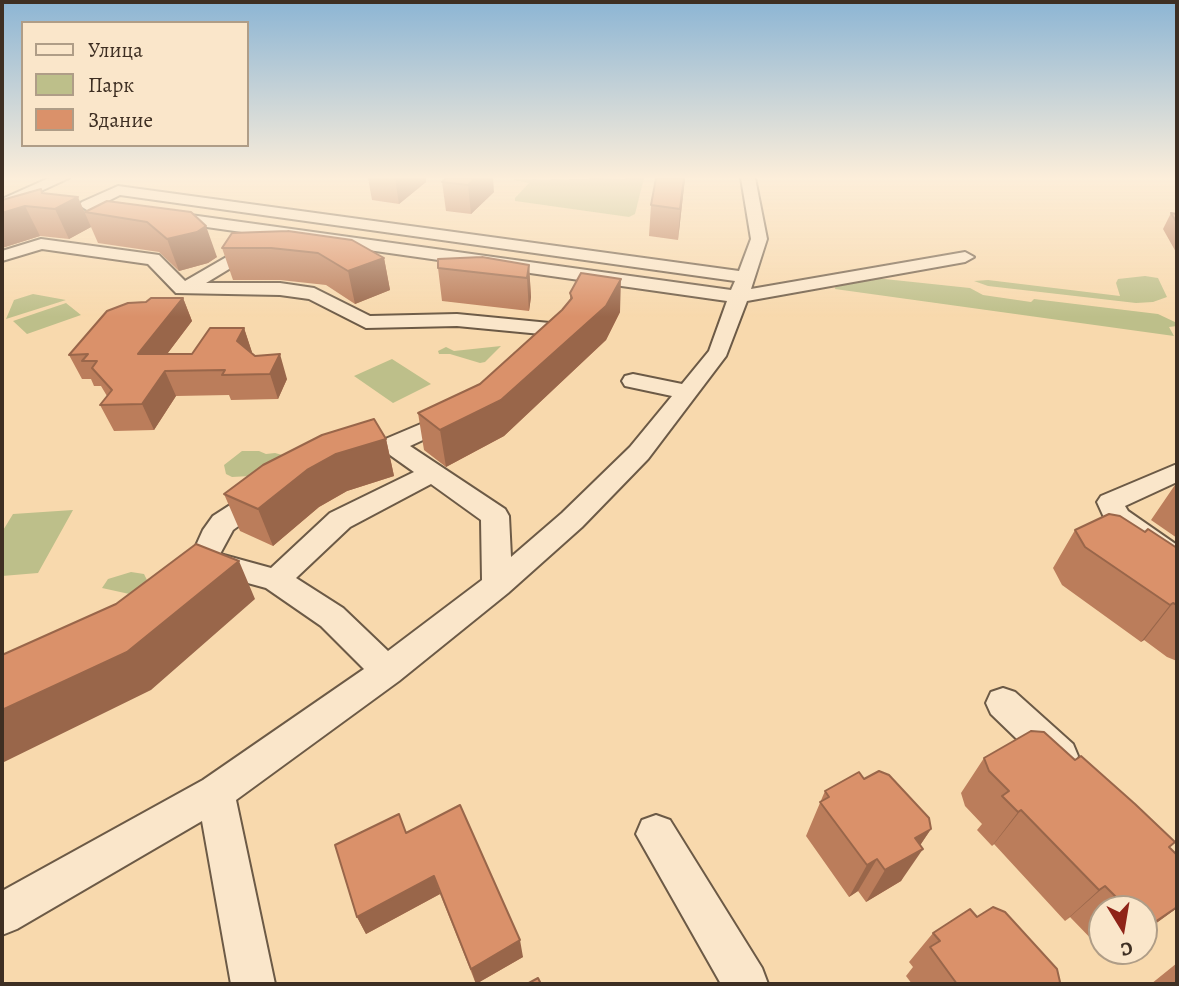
<!DOCTYPE html>
<html>
<head>
<meta charset="utf-8">
<style>
	body { margin:0 }
	#map { position:relative; width:1179px; height:986px; overflow:hidden; background:#f8d9ad; font-family:Alegreya,serif }
	canvas { display:block }
	.frame { position:absolute; inset:0; border:4px solid #3e2f23; pointer-events:none }
	.legend { position:absolute; left:21px; top:21px; width:228px; height:126px; box-sizing:border-box; background:#fae6ca; border:2px solid #af9d87; margin:0; padding:9px 12px; list-style:none; font-size:21px; color:#3e2f23 }
	.legend li { display:flex; align-items:center; gap:14px; height:35px }
	.legend b { width:35px; border:2px solid #af9d87 }
	.north { position:absolute; left:1088px; top:895px; width:70px; height:70px; box-sizing:border-box; background:#fae6ca; border:2px solid #af9d87; border-radius:50%; rotate:169deg; font-size:19px; font-weight:700; line-height:28px; text-align:center; color:#3e2f23 }
	.north::after { content:''; display:block; margin:auto; width:24px; height:32px; background:#8f2418; clip-path:polygon(50% 0,100% 100%,50% 72%,0 100%) }
</style>
</head>
<body>
<div id="map">
<canvas width="1179" height="986"></canvas>
<div class="frame"></div>
<ul class="legend">
<li><b style="height:9px;background:#fae6ca"></b>Улица</li>
<li><b style="height:19px;background:#bdbf8a"></b>Парк</li>
<li><b style="height:19px;background:#da916a"></b>Здание</li>
</ul>
<div class="north">С</div>
</div>
<script>
const ctx = document.querySelector('canvas').getContext('2d');
ctx.lineJoin = 'round';
function fill(path, color) {
  ctx.fillStyle = color;
  ctx.fill(path, 'evenodd');
}
function poly(rows) {
  const path = new Path2D();
  for (const r of rows) {
    path.moveTo(r[0], r[1]);
    for (let i = 2; i < r.length; i += 2) path.lineTo(r[i], r[i + 1]);
  }
  return path;
}
function strokePath(path, color, width, dash) {
  ctx.strokeStyle = color;
  ctx.lineWidth = width;
  ctx.lineCap = dash ? 'butt' : 'round';
  ctx.setLineDash(dash || []);
  ctx.stroke(path);
}
const green = poly([
	[644,178,635,214,629,217,515,201,515,198,529,183,512,180],
	[1145,276,1158,278,1167,297,1153,302,1136,303,988,286,974,281,988,280,1120,296,1116,283,1118,279],
	[875,278,970,288,983,295,1031,302,1034,299,1158,314,1177,323,1177,326,1169,327,1174,336,835,289,836,283],
	[33,294,66,300,6,319,14,300],
	[66,303,81,315,27,334,13,321],
	[501,346,485,362,480,363,450,354,439,354,438,351,446,347,454,351],
	[392,359,431,384,393,403,354,376],
	[242,451,259,451,266,454,275,453,286,456,250,476,232,477,226,474,224,465],
	[73,510,38,573,2,576,2,532,13,514],
	[131,572,144,574,147,580,145,590,134,595,102,588,108,579]
]);
const minor = poly([
	[49,178,69,178,2,209,2,199,49,178],
	[741,178,755,178,767,239,751,289,965,252,974,257,965,262,747,301,726,356,648,459,582,527,508,593,399,681,236,800,275,984,231,984,202,821,17,929,2,935,2,891,203,780,364,669,321,626,266,588,193,568,189,561,203,530,213,516,255,489,264,486,273,489,277,495,273,501,233,530,220,554,271,568,330,513,414,472,383,450,380,445,383,440,454,410,462,412,466,417,462,422,410,446,505,509,509,516,511,557,562,513,630,447,672,396,625,386,622,381,625,376,633,374,682,384,709,351,727,301,87,210,79,205,82,202,118,186,739,271,751,239,741,178],
	[120,195,735,281,731,290,104,203,120,195],
	[431,484,481,520,482,580,388,651,343,608,296,578,350,527,431,484],
	[41,239,159,255,185,281,256,240,264,245,262,249,206,283,280,283,314,288,370,316,457,314,560,324,567,326,570,330,555,343,548,345,541,343,538,339,541,334,457,326,366,328,309,299,280,295,176,293,148,264,42,249,2,261,2,251,41,239],
	[1177,464,1177,482,1125,506,1128,511,1177,545,1177,570,1167,566,1107,524,1097,502,1101,496,1177,464],
	[1003,688,1015,692,1073,744,1078,756,1073,768,1060,773,1047,768,991,714,986,703,991,692,1003,688],
	[656,815,670,820,762,968,768,984,721,984,636,834,642,820,656,815]
]);
const wall = poly([
	[368,178,426,178,426,182,399,204,372,200],
	[446,178,494,192,471,214,446,211,442,182],
	[685,178,678,240,649,236,651,205],
	[41,189,43,193,85,212,107,201,217,257,208,263,179,271,159,252,98,243,91,227,69,239,40,236,2,248,2,200],
	[1171,213,1177,214,1177,254,1163,229],
	[232,233,384,258,390,290,355,304,326,285,280,280,233,280,222,248],
	[529,265,531,297,529,311,442,301,438,268],
	[570,293,620,312,606,340,504,436,446,467,424,450,418,413,480,384,562,310,570,299],
	[183,298,192,321,167,354,192,354,244,328,252,353,287,379,278,399,231,400,229,395,176,396,154,430,114,431,100,405,107,396,101,386,94,386,91,379,82,379,69,355,146,302],
	[386,439,394,476,347,491,319,507,273,546,240,531,224,494],
	[1177,482,1177,538,1151,520],
	[1075,530,1145,532,1177,548,1177,661,1167,657,1144,640,1141,642,1062,585,1053,568],
	[984,758,1169,847,1177,908,1144,932,1144,909,1102,909,1102,949,1099,947,1070,917,1065,921,994,844,992,846,977,830,982,824,965,806,961,793],
	[864,779,931,829,920,845,901,881,866,902,858,891,849,897,806,836,825,791],
	[406,833,523,957,476,984,440,894,366,934,357,917],
	[977,917,1058,984,912,984,906,976,913,967,909,962,933,933],
	[1107,951,1118,951,1114,954],
	[1177,963,1177,984,1151,984]
]);
const shadedWall = poly([
	[395,178,426,178,426,182,399,204],
	[475,178,493,178,494,192,471,214,468,185],
	[684,178,685,178,678,240,680,209],
	[78,197,91,227,69,239,55,209],
	[25,206,40,236,2,248,2,213],
	[206,226,217,257,208,263,179,271,167,239],
	[384,258,390,290,355,304,348,271],
	[529,265,531,297,529,311,527,278],
	[621,279,620,312,606,340,504,436,446,467,440,430],
	[183,298,192,321,149,378,138,354],
	[244,328,252,352,245,365,237,341],
	[280,354,287,379,278,399,270,374],
	[165,371,176,396,154,430,142,404],
	[386,439,394,476,347,491,319,507,273,546,258,509,307,470,336,454],
	[239,561,255,599,151,690,2,763,2,710],
	[1173,603,1144,640,1141,642,1170,605],
	[1021,810,994,844,992,846,1018,812],
	[931,829,915,853,923,849,901,881,866,902,885,870,915,838],
	[877,859,858,891,849,897,867,865],
	[434,876,440,894,366,934,357,917],
	[1105,886,1070,917,1065,921,1099,890],
	[1177,907,1177,908,1144,932,1144,931],
	[520,940,523,957,476,984,471,969]
]);
const building = poly([
	[446,178,475,178,468,185,442,182,446,178],
	[656,178,684,178,680,209,651,205,656,178],
	[41,189,42,193,78,197,55,209,25,206,2,213,2,200,41,189],
	[107,201,191,212,206,226,197,232,167,239,147,222,85,212,107,201],
	[1171,213,1177,214,1177,223,1171,213],
	[288,231,352,240,384,258,348,271,318,253,271,248,222,248,232,233,288,231],
	[482,257,529,265,527,278,438,268,438,259,482,257],
	[581,273,621,279,606,306,501,400,440,430,418,413,480,384,562,310,572,298,570,293,581,273],
	[151,298,183,298,138,354,192,354,210,328,244,328,237,341,255,356,280,354,270,374,222,375,225,370,165,371,142,404,100,405,112,390,92,368,97,361,82,361,88,354,69,355,107,311,128,303,146,302,151,298],
	[374,419,386,439,336,454,307,470,258,509,224,494,263,465,322,435,374,419],
	[1109,514,1120,516,1145,532,1148,529,1177,548,1177,605,1173,603,1170,605,1085,547,1075,530,1109,514],
	[196,544,239,561,127,652,2,710,2,655,116,604,196,544],
	[1031,731,1044,732,1075,760,1081,756,1135,804,1175,842,1169,847,1177,855,1177,907,1152,924,1144,921,1144,909,1128,909,1105,886,1099,890,1021,810,1018,812,1002,796,1009,791,989,771,984,758,1031,731],
	[879,771,889,775,929,818,931,829,915,838,923,849,885,870,877,859,867,865,820,802,829,797,825,791,859,772,864,779,879,771],
	[460,805,520,940,471,969,434,876,357,917,335,845,399,814,406,833,460,805],
	[993,907,1005,912,1057,969,1060,982,1057,984,957,984,930,947,940,941,933,933,970,909,977,917,993,907],
	[538,978,541,984,527,984,538,978]
]);
fill(green, '#bdbf8a');
strokePath(minor, '#6c5a46', 4);
fill(minor, '#fae6ca');
fill(wall, '#bb7d5b');
fill(shadedWall, '#99664a');
fill(building, '#da916a');
strokePath(building, '#99664a', 2);
const sky = ctx.createLinearGradient(0, 0, 0, 317);
sky.addColorStop(0, '#8cb5d4');
sky.addColorStop(0.56, '#fceeda');
sky.addColorStop(1, '#fceeda00');
ctx.fillStyle = sky;
ctx.fillRect(0, 0, 1179, 317);
</script>
</body>
</html>
